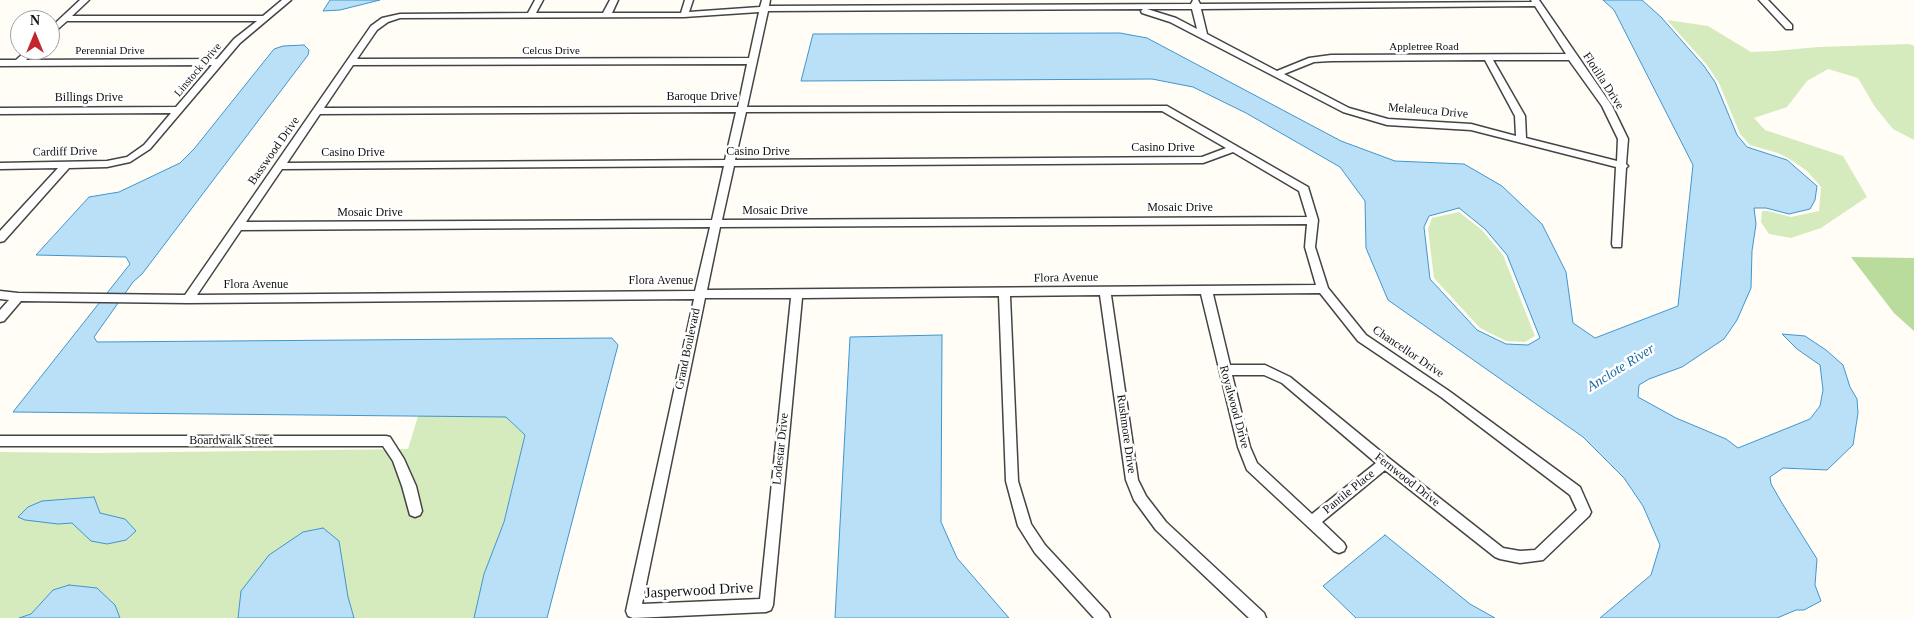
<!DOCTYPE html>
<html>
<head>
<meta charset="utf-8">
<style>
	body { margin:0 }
	#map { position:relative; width:1914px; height:618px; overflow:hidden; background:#fffdf5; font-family:Georgia,serif }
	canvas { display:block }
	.north { position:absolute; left:10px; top:10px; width:50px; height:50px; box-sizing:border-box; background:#fff; border:1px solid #a0a0a0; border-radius:50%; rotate:0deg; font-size:14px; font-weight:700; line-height:20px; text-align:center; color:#111 }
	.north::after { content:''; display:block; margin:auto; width:18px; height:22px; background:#c4262e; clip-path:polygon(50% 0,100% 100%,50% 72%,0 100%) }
</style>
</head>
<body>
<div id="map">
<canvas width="1914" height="618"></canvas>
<div class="north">N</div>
</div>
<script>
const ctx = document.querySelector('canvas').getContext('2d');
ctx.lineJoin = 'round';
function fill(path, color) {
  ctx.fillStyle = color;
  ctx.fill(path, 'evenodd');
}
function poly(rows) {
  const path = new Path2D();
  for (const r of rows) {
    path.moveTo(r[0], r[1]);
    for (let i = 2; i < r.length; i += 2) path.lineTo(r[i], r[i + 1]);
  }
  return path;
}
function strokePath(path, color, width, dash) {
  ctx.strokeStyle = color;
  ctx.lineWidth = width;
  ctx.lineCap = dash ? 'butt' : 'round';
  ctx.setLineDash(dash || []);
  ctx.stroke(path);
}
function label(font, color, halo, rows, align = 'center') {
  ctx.font = font + ' Georgia,serif';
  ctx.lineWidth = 5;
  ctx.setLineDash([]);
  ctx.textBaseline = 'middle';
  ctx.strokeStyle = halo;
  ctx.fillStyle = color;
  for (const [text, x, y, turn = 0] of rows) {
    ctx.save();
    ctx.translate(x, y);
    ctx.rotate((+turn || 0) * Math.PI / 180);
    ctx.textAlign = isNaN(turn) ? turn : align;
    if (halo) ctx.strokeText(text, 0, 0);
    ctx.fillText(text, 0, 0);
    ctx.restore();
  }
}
const green = poly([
	[1667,20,1708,26,1751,52,1775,51,1818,47,1909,44,1914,46,1914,140,1893,129,1875,107,1858,78,1828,69,1807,81,1787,107,1754,118,1765,130,1843,156,1867,197,1821,228,1791,238,1769,234,1761,222,1762,211,1768,211,1791,217,1819,211,1821,187,1807,171,1790,159,1778,153,1750,145,1740,134,1719,83,1707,65],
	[1459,212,1482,230,1503,255,1535,336,1525,342,1506,341,1480,328,1434,278,1428,229,1432,218],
	[418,416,506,417,525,435,480,618,0,618,0,452,95,453,408,449]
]);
const forest = poly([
	[1851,257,1914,258,1914,331,1894,313]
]);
const water = poly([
	[330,0,380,0,340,10,323,11,330,0],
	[1603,0,1642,0,1661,17,1704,66,1715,82,1737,135,1747,147,1787,160,1817,186,1815,200,1810,209,1789,214,1766,208,1754,208,1756,224,1752,251,1751,288,1737,320,1724,339,1682,367,1649,379,1639,385,1638,397,1676,418,1726,439,1738,448,1810,419,1820,406,1823,390,1820,365,1797,349,1782,334,1805,336,1826,350,1843,365,1850,387,1857,399,1858,413,1853,445,1827,470,1783,468,1770,477,1771,484,1782,503,1817,559,1815,585,1821,601,1804,610,1796,610,1777,618,1600,618,1651,575,1660,545,1643,506,1624,478,1583,437,1388,300,1366,248,1365,201,1340,167,1246,113,1193,87,1152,79,801,81,813,34,1120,33,1147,38,1341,141,1395,161,1464,164,1502,186,1542,224,1566,272,1573,323,1595,338,1678,306,1693,165,1614,10,1603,0],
	[1459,208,1485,229,1507,255,1540,338,1528,345,1506,344,1477,330,1430,279,1424,227,1429,216,1459,208],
	[304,45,309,50,308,55,142,274,133,282,94,337,97,342,612,338,618,345,547,618,474,618,484,574,504,522,525,435,506,417,13,412,130,264,126,257,36,255,89,197,119,192,180,163,194,149,274,49,283,46,304,45],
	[942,335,941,522,957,558,1009,618,835,618,850,337,942,335],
	[94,497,100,513,125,519,136,531,126,540,107,544,91,541,72,523,58,524,25,520,18,517,28,507,42,501,94,497],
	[323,528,339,541,348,597,354,618,238,618,241,591,269,555,303,532,323,528],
	[1385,535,1470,604,1495,618,1356,618,1323,586,1385,535],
	[69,585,97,588,115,605,120,618,19,618,31,614,53,590,69,585]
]);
const minor = poly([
	[80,0,89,0,72,16,263,16,282,0,291,0,240,43,150,149,130,162,107,167,69,168,4,241,0,242,0,231,58,168,0,169,0,163,107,161,127,157,144,145,171,113,0,114,0,108,176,107,212,65,0,66,0,60,16,60,27,50,36,50,26,60,217,59,234,39,257,21,67,21,50,36,50,28,80,0],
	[535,0,543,0,536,13,603,13,610,0,618,0,612,13,681,13,685,0,693,0,689,12,760,7,762,0,770,0,769,6,1191,4,1193,0,1198,0,1200,4,1532,2,1531,0,1539,0,1612,106,1628,139,1626,164,1628,166,1626,168,1621,247,1613,247,1612,244,1616,167,1471,130,1387,125,1343,112,1170,22,1142,13,1141,11,1143,9,768,11,747,107,1167,106,1308,187,1318,220,1315,247,1328,288,1366,335,1449,391,1580,487,1591,512,1589,516,1543,560,1520,563,1500,559,1495,557,1385,470,1322,522,1344,543,1346,547,1344,551,1339,553,1334,551,1247,470,1238,447,1201,294,1111,295,1138,480,1146,496,1166,522,1264,613,1266,618,1249,618,1156,530,1134,500,1126,480,1100,295,1010,296,1018,481,1031,524,1045,545,1108,613,1110,618,1094,618,1035,553,1018,526,1006,481,999,296,802,298,773,605,771,610,766,612,633,618,628,616,626,611,694,299,188,303,21,301,4,321,0,322,0,310,9,300,0,299,0,291,18,293,185,295,371,26,382,18,400,14,528,13,535,0],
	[1535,6,1566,54,1331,55,1309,58,1277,71,1207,34,1201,9,1535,6],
	[1147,9,1192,9,1197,29,1176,18,1147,9],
	[759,12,749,58,357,59,377,30,388,22,400,18,684,17,759,12],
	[1485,60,1515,116,1516,136,1471,124,1388,119,1349,108,1284,74,1314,62,1331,61,1485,60],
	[1493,60,1569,60,1602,106,1618,139,1617,161,1526,138,1525,116,1493,60],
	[747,64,738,107,324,108,353,65,747,64],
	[1162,111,1226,148,1202,157,735,160,746,112,1162,111],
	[736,112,725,160,287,163,320,114,736,112],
	[1233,152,1299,191,1307,217,722,220,734,166,1203,163,1233,152],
	[724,166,712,220,246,222,282,169,724,166],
	[1307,224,1305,247,1316,285,707,290,720,227,1307,224],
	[710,227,695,291,197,295,241,230,710,227],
	[1320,293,1358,341,1441,397,1570,495,1577,510,1535,550,1520,551,1503,548,1390,459,1290,377,1265,365,1230,365,1213,294,1320,293],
	[705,298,791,298,760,599,642,604,705,298],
	[1232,375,1264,375,1282,383,1376,463,1312,514,1257,463,1250,447,1232,375],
	[1759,0,1768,0,1792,25,1792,29,1786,29,1759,0],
	[0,436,386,436,390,437,404,459,416,486,422,511,420,515,415,517,410,515,402,486,393,461,383,446,0,446,0,436]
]);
const farStreetnames = [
	["Appletree Road",1424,47],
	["Perennial Drive",110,51],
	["Celcus Drive",551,51],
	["Linstock Drive",198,70,-50]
];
const streetNames = [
	["Flotilla Drive",1603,81,57],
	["Baroque Drive",702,97],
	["Billings Drive",89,98],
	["Melaleuca Drive",1428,111,5],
	["Casino Drive",1163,148],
	["Basswood Drive",274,151,-55],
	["Cardiff Drive",65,152,-1],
	["Casino Drive",758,152],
	["Casino Drive",353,153],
	["Mosaic Drive",1180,208],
	["Mosaic Drive",775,211],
	["Mosaic Drive",370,213],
	["Flora Avenue",1066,278,-1],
	["Flora Avenue",661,281],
	["Flora Avenue",256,285],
	["Grand Boulevard",688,349,-78],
	["Chancellor Drive",1408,352,34],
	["Royalwood Drive",1234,407,75],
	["Rushmore Drive",1126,434,82],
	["Boardwalk Street",231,441],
	["Lodestar Drive",781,449,-84],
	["Fernwood Drive",1407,480,38],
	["Pantile Place",1349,492,-39]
];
const waterNames = [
	["Anclote River",1621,368,-32]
];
const nearStreetnames = [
	["Jasperwood Drive",699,591,-3]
];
fill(green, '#d5ebbd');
fill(forest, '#b9dc9c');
fill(water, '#b9e0f7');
strokePath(water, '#3f96cf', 1);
strokePath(minor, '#444', 3);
fill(minor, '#fff');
label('11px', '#111', '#fff', farStreetnames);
label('12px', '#111', '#fff', streetNames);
label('italic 14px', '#1768a6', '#fff', waterNames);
label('15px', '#111', '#fff', nearStreetnames);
</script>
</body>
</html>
